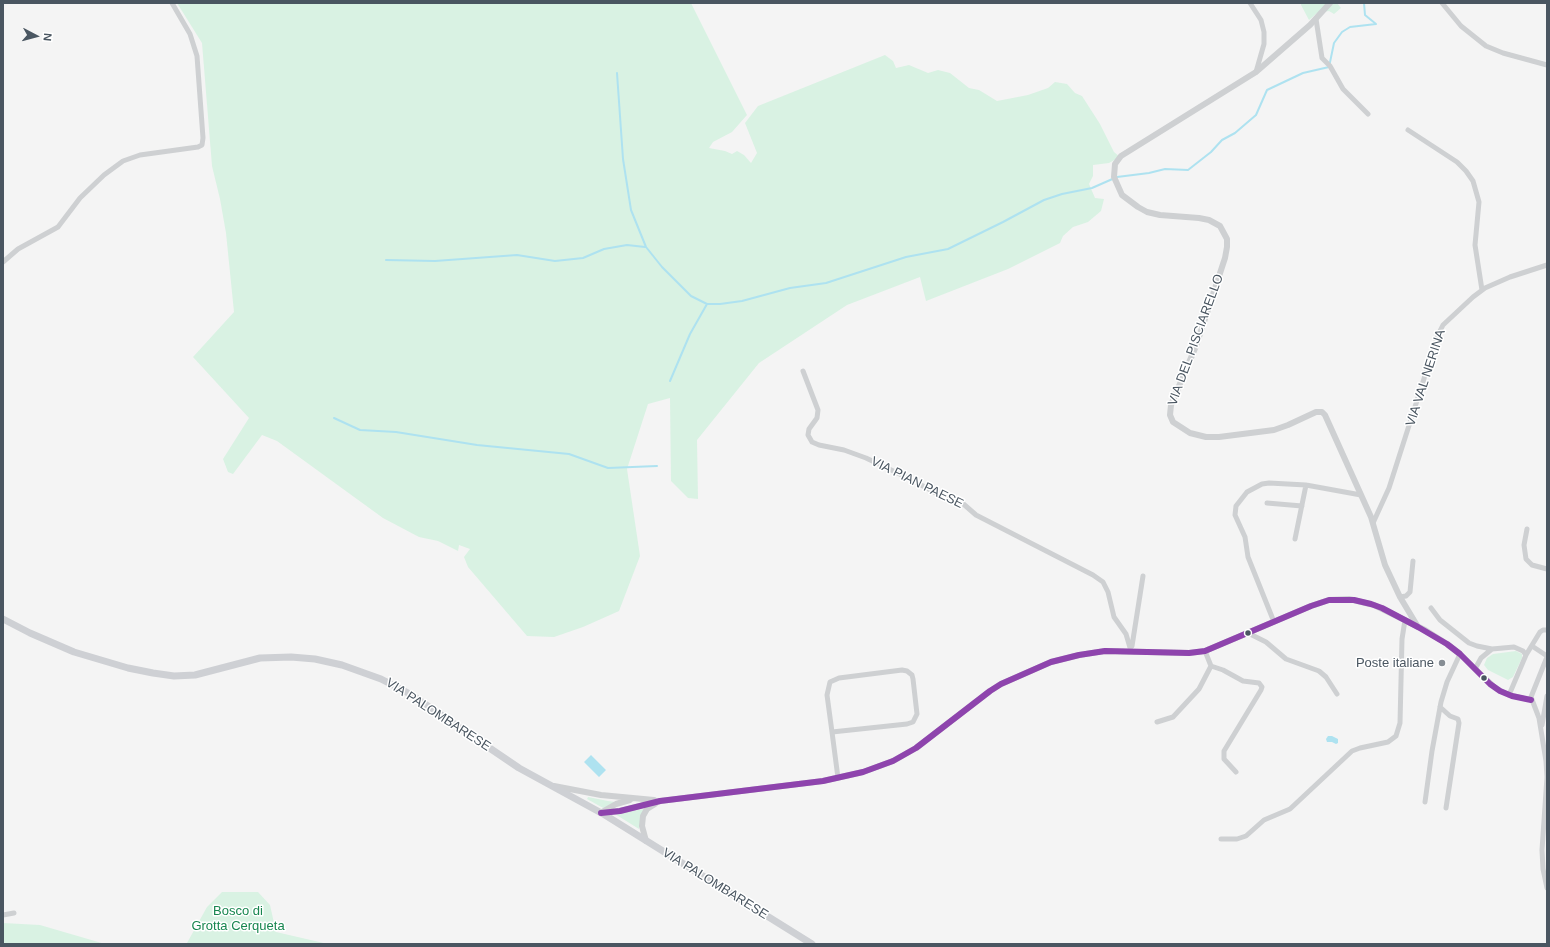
<!DOCTYPE html>
<html>
<head>
<meta charset="utf-8">
<style>
	body { margin:0 }
	#map { position:relative; width:1550px; height:947px; overflow:hidden; background:#f4f4f4; font-family:Arial,sans-serif }
	canvas { display:block }
	.frame { position:absolute; inset:0; border:4px solid #4a5661; pointer-events:none }
	.north { position:absolute; left:16px; top:16px; width:40px; height:40px; -webkit-text-stroke:3px #fff; paint-order:stroke; rotate:96deg; font-size:11px; font-weight:700; line-height:16px; text-align:center; color:#4a5661 }
	.north::after { content:''; display:block; margin:auto; width:14px; height:18px; background:#4a5661; clip-path:polygon(50% 0,100% 100%,50% 72%,0 100%) }
</style>
</head>
<body>
<div id="map">
<canvas width="1550" height="947"></canvas>
<div class="frame"></div>
<div class="north">N</div>
</div>
<script>
const ctx = document.querySelector('canvas').getContext('2d');
ctx.lineJoin = 'round';
function fill(path, color) {
  ctx.fillStyle = color;
  ctx.fill(path, 'evenodd');
}
function poly(rows) {
  const path = new Path2D();
  for (const r of rows) {
    path.moveTo(r[0], r[1]);
    for (let i = 2; i < r.length; i += 2) path.lineTo(r[i], r[i + 1]);
  }
  return path;
}
function strokePath(path, color, width, dash) {
  ctx.strokeStyle = color;
  ctx.lineWidth = width;
  ctx.lineCap = dash ? 'butt' : 'round';
  ctx.setLineDash(dash || []);
  ctx.stroke(path);
}
function label(font, color, halo, rows, align = 'center') {
  ctx.font = font + ' Arial,sans-serif';
  ctx.lineWidth = 3;
  ctx.setLineDash([]);
  ctx.textBaseline = 'middle';
  ctx.strokeStyle = halo;
  ctx.fillStyle = color;
  for (const [text, x, y, turn = 0] of rows) {
    ctx.save();
    ctx.translate(x, y);
    ctx.rotate((+turn || 0) * Math.PI / 180);
    ctx.textAlign = isNaN(turn) ? turn : align;
    if (halo) ctx.strokeText(text, 0, 0);
    ctx.fillText(text, 0, 0);
    ctx.restore();
  }
}
const green = poly([
	[177,3,691,3,747,115,732,132,713,142,709,148,725,151,732,154,737,151,744,155,751,163,757,153,745,123,758,106,885,55,893,61,896,68,909,65,928,73,938,70,950,73,969,88,979,90,997,101,1028,95,1048,88,1055,82,1067,84,1075,93,1082,96,1100,124,1114,152,1120,157,1109,163,1093,165,1093,176,1089,184,1095,198,1104,199,1101,211,1088,222,1073,227,1063,236,1060,243,1008,269,926,301,920,277,847,305,759,363,697,440,698,499,688,498,671,481,670,398,648,404,627,469,640,556,619,611,583,627,554,637,527,636,468,567,464,557,470,549,459,545,458,551,438,541,419,537,383,518,277,441,262,435,233,474,228,472,223,459,249,418,193,357,234,312,226,233,220,199,212,166,202,43],
	[1301,3,1337,3,1341,8,1334,14,1329,11,1317,13,1309,20,1301,5],
	[1516,651,1522,654,1522,658,1513,677,1508,680,1488,670,1484,665,1487,658,1493,654],
	[588,797,608,801,615,802,605,809,587,799],
	[644,809,641,816,639,829,615,814],
	[222,892,258,892,270,905,276,932,328,944,180,944,187,943,207,907],
	[3,923,40,925,105,944,3,944]
]);
const water = poly([
	[1328,736,1332,736,1338,739,1338,743,1336,744,1332,742,1327,742,1326,739],
	[591,755,606,770,599,777,584,762]
]);
const stream = poly([
	[1364,3,1365,15,1376,24],
	[617,73,623,159,631,210,646,247,662,267,691,296,707,304,720,304,742,301,790,288,826,283,906,257,948,249,1003,222,1044,200,1062,194,1092,188,1117,177,1149,173,1165,169,1188,170,1211,152,1222,140,1235,133,1256,115,1267,90,1303,73,1329,67,1334,43,1342,32,1350,27,1376,24],
	[386,260,435,261,517,255,555,261,583,258,604,249,627,245,645,247],
	[670,381,690,334,707,304],
	[334,418,360,430,396,432,477,445,569,454,608,468,657,466]
]);
const minor = poly([
	[1250,3,1261,20,1264,32,1264,44,1256,72],
	[1442,3,1461,26,1486,46,1503,53,1547,65],
	[1316,19,1322,58,1330,66,1343,89,1368,114],
	[1408,130,1457,162,1466,171,1473,181,1479,202,1475,245,1482,290],
	[3,262,18,249,58,227,80,198,104,175,123,161,140,155,198,147,202,145,203,138,197,56,190,34,172,3],
	[803,371,818,410,817,418,809,429,808,435,812,442,819,445,844,450,866,458,908,478,936,493,960,501,976,515,1093,575,1103,582,1108,592,1114,617,1126,634,1131,651],
	[1267,503,1302,506],
	[1373,523,1389,488,1438,335,1443,325,1473,297,1485,288,1510,277,1547,265],
	[1527,529,1524,545,1526,559,1532,565,1547,569],
	[1295,539,1306,485],
	[1400,597,1406,596,1410,592,1413,561],
	[1431,608,1440,620,1469,643,1477,646,1492,649],
	[1274,622,1248,557,1245,537,1235,515,1236,506,1247,492,1262,484,1269,483,1306,485,1361,495],
	[1248,633,1266,642,1286,659,1319,671,1326,677,1337,694],
	[1132,646,1143,576],
	[1532,646,1547,656],
	[1526,655,1540,632,1543,630,1547,630],
	[1547,657,1531,697,1539,718,1546,761,1547,777,1542,850,1543,869,1547,888],
	[1211,666,1223,670,1243,681,1259,683,1262,687,1261,690,1224,751,1224,759,1236,772],
	[1475,669,1481,658,1492,649,1514,647,1523,651,1526,655,1509,695],
	[1440,707,1450,716,1458,719,1459,723,1446,808],
	[1157,722,1173,717,1199,689,1211,666,1205,651],
	[1542,725,1547,696],
	[832,732,907,724,913,722,917,714,913,679,912,675,907,671,902,670,839,678,830,682,827,695,832,732,838,778],
	[1425,802,1432,751,1441,702,1447,682,1460,654,1497,689,1509,695,1531,700],
	[1221,839,1237,839,1246,836,1264,820,1290,809,1352,751,1360,748,1388,742,1396,736,1400,723,1402,639,1405,620],
	[3,915,14,913]
]);
const tertiary = poly([
	[1330,3,1310,25,1256,72,1121,156,1115,164,1114,177,1122,195,1138,207,1147,212,1160,215,1199,218,1209,220,1220,226,1227,239,1227,247,1225,258,1196,346,1171,405,1170,415,1173,422,1190,433,1206,437,1219,437,1274,430,1288,425,1316,412,1322,412,1325,415,1371,517,1385,565,1400,597,1418,627],
	[554,786,601,795,654,800],
	[602,812,616,804,630,800],
	[601,813,620,811,660,801,823,781,863,772,893,761,916,748,990,691,1001,684,1051,662,1079,655,1105,651,1189,653,1205,651,1311,606,1329,600,1349,599,1374,605,1425,630,1447,644,1460,654],
	[646,841,642,826,643,816,647,809,655,804]
]);
const secondary = poly([
	[3,619,30,633,74,652,128,668,153,673,174,676,195,675,260,658,291,657,315,659,342,665,381,679,410,694,519,768,605,815,812,944]
]);
const bus1 = poly([
	[601,813,620,811,660,801,823,781,863,772,893,761,916,748,990,691,1001,684,1051,662,1079,655,1105,651,1189,653,1205,651,1311,606,1329,600,1354,600,1371,604,1382,608,1418,627,1447,644,1460,654,1490,684,1500,691,1512,696,1531,700]
]);
const markers = [
	[1248,633,3.5,"#4a5661"],
	[1442,663,4,"#868d94"],
	[1484,678,3.5,"#4a5661"]
];
const streetNames = [
	["VIA DEL PISCIARELLO",1196,340,-70],
	["VIA VAL NERINA",1426,378,-72],
	["VIA PIAN PAESE",917,483,26],
	["VIA PALOMBARESE",438,715,33],
	["VIA PALOMBARESE",715,884,32]
];
const poiNames = [
	["Poste italiane",1434,663]
];
const parkNames = [
	["Bosco di",238,911],
	["Grotta Cerqueta",238,926]
];
fill(green, '#d9f2e3');
fill(water, '#aee2f0');
strokePath(stream, '#aee2f0', 2);
strokePath(minor, '#ced0d2', 5);
strokePath(tertiary, '#ced0d2', 6);
strokePath(secondary, '#ced0d4', 7);
strokePath(bus1, '#8e44ad', 6);
for (const [x, y, r, color] of markers) {
  const dot = new Path2D();
  dot.arc(x, y, r, 0, 2 * Math.PI);
  ctx.fillStyle = color;
  ctx.fill(dot);
  strokePath(dot, '#fff', 1.5);
}
label('13px', '#4a5661', '#fff', streetNames);
label('13px', '#4a5661', '#fff', poiNames, 'right');
label('13px', '#17864f', '#fff', parkNames);
</script>
</body>
</html>
